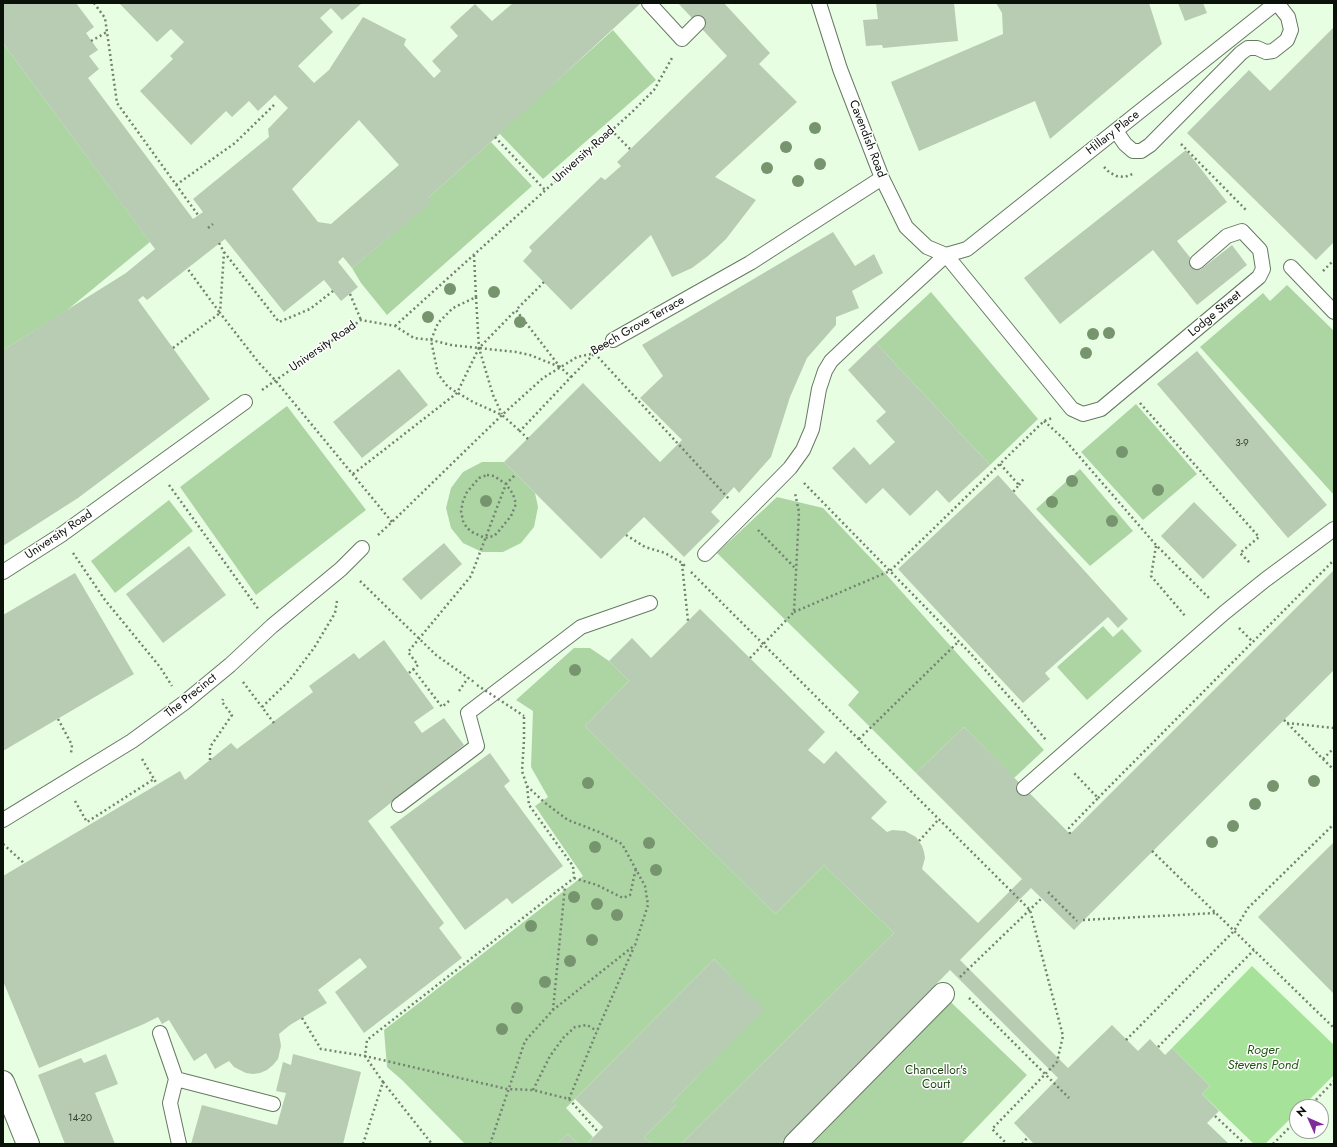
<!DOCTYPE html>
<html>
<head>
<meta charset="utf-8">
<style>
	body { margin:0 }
	#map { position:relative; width:1337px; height:1147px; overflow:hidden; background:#e8fee3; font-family:Jost,sans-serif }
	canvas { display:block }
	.frame { position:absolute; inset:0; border:4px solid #0a1108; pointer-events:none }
	.north { position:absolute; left:1289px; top:1099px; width:40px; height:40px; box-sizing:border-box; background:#fff; border:1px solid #9da09c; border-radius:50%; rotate:315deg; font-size:11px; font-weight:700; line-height:16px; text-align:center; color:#0a1108 }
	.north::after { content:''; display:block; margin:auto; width:14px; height:18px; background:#802d9c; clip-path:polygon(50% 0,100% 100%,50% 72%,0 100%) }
</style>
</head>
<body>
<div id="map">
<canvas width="1337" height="1147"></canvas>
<div class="frame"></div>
<div class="north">N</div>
</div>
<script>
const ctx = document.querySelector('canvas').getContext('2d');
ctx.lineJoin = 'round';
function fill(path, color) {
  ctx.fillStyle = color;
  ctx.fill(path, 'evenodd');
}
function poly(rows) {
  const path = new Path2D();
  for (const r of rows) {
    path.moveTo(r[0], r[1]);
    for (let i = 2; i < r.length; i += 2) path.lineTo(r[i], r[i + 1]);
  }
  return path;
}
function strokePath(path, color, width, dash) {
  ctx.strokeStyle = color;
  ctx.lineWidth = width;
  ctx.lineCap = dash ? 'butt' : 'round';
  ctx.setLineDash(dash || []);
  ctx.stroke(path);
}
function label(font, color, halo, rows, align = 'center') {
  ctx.font = font + ' Jost,sans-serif';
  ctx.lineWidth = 3;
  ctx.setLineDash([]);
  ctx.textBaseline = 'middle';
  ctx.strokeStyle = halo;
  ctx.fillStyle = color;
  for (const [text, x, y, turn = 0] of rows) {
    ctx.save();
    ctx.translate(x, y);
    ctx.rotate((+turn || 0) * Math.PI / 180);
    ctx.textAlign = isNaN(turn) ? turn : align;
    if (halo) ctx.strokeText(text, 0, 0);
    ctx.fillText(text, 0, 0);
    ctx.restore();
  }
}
const green = poly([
	[613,30,656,80,543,179,499,133],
	[3,43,150,242,66,311,3,350],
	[491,142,532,186,387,315,361,283,352,268,432,201,429,197],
	[1287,285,1334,331,1334,495,1200,347,1263,293,1270,301],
	[931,292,1038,419,990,465,876,343],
	[1136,404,1197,474,1143,520,1081,452],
	[287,406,366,510,256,595,180,487],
	[482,462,504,462,535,493,538,507,534,527,521,543,503,552,482,552,463,543,451,528,446,508,451,488,463,472],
	[1080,469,1133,531,1090,566,1036,509],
	[777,497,823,508,884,572,1044,750,1014,778,964,727,916,773,848,705,859,692,717,553],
	[169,500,193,531,115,593,91,561],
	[1103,626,1113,637,1122,629,1142,651,1087,700,1057,667],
	[574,648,590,648,609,661,629,681,585,726,775,914,824,865,894,933,681,1144,652,1144,644,1137,676,1105,673,1101,764,1009,714,959,566,1108,593,1137,587,1144,578,1144,568,1134,557,1144,465,1144,402,1080,387,1067,384,1030,583,876,535,806,548,797,531,767,533,711,516,700],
	[935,987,1027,1075,961,1144,779,1144]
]);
const water = poly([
	[1252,966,1334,1045,1334,1075,1302,1107,1297,1107,1297,1112,1265,1144,1254,1144,1202,1094,1210,1086,1172,1048]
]);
const building = poly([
	[3,3,76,3,94,27,86,33,98,50,89,56,99,69,88,78,193,219,203,212,193,199,269,137,268,129,288,108,275,95,258,111,249,101,232,117,226,111,191,145,140,91,173,59,170,56,184,42,171,29,157,42,119,3,360,3,361,4,342,20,331,8,320,18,333,32,298,66,314,83,329,70,363,17,406,39,404,45,434,78,441,71,432,61,458,36,450,27,475,4,492,21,513,3,641,3,491,142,429,197,433,201,352,268,343,257,338,262,358,287,341,301,324,280,284,312,225,239,147,300,143,296,138,300,210,399,78,498,3,546,3,350,126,273,155,249,3,43],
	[359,120,399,165,331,224,318,222,292,189],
	[678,3,724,3,770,53,759,64,797,102,715,177,756,200,726,239,708,256,692,268,672,277,651,235,571,310,523,261,532,251,529,247,601,177,605,180,621,166,617,162,727,56],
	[876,3,954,3,958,41,883,48,882,45,866,46,863,20,878,19],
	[996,3,1149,3,1162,44,1050,139,1035,101,919,151,891,82,1003,34,1002,13],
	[1178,3,1203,3,1207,13,1185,21],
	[1334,27,1334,242,1316,260,1187,133,1249,70,1270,91],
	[1186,150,1227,202,1177,241,1200,270,1232,245,1247,265,1197,305,1153,250,1060,324,1024,278],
	[833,232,855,266,874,254,883,273,852,291,859,308,836,317,836,325,807,358,790,397,771,457,739,493,734,487,711,512,720,521,684,557,644,517,601,559,504,462,583,383,660,462,682,440,640,398,663,376,642,345],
	[876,343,990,465,949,503,937,490,910,516,883,488,866,504,832,468,854,447,870,465,895,442,876,421,886,412,848,370],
	[1197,351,1327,505,1288,538,1157,384],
	[399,369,428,405,362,458,333,422],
	[998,475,1128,619,1118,628,1108,617,1045,673,1050,679,1023,703,898,569],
	[1194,502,1237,545,1203,579,1161,536],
	[444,543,462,564,421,600,402,579],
	[189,546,226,595,163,643,126,594],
	[1334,570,1334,670,1074,930,1031,888,960,960,1068,1068,1112,1025,1138,1051,1150,1039,1165,1055,1172,1048,1210,1086,1202,1094,1219,1111,1207,1123,1229,1144,1034,1144,1014,1123,1058,1078,950,970,779,1144,681,1144,894,933,824,865,775,914,585,726,629,681,609,661,632,638,651,658,700,609,825,732,808,750,824,764,836,751,887,802,871,818,887,832,892,830,905,831,916,837,922,846,924,852,925,858,922,869,978,923,1022,879,916,773,964,727,1070,834],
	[75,573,134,674,3,751,3,615],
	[384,640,434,708,414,722,422,733,444,718,464,745,368,821,444,923,439,928,462,958,364,1033,335,992,367,967,360,958,318,990,327,1003,290,1025,279,1034,281,1046,278,1059,273,1065,267,1070,260,1073,253,1074,246,1073,234,1067,229,1061,215,1069,206,1053,194,1061,169,1020,162,1024,158,1017,144,1024,39,1068,3,981,3,876,180,771,185,780,231,743,237,749,313,692,309,686,354,653,359,659],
	[490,753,510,781,504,786,563,866,512,904,507,898,465,930,390,827],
	[1334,842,1334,994,1258,917],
	[714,959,765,1009,673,1101,677,1104,644,1137,652,1144,587,1144,603,1127,575,1099],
	[106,1054,118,1084,95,1093,115,1144,65,1144,38,1075,81,1058,84,1063],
	[293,1054,361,1072,343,1144,191,1144,202,1105,277,1125,286,1093,276,1091,283,1062,291,1065],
	[568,1134,578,1144,557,1144]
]);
const path = poly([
	[94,3,105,18,117,103,198,215],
	[91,41,107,32],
	[611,130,630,149],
	[495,137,545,190],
	[1181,144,1246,210],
	[1104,167,1109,172,1116,176,1125,177,1135,173],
	[176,185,235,143,274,105],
	[208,228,213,224],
	[219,243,224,252,220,313,259,363,275,380,392,522],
	[224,252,279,322,310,309,333,291],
	[474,255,476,297,453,308,438,323,431,340,438,374,448,387,473,402,502,415,520,431],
	[1323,271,1334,260],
	[350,294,361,320],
	[476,297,479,348,493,395,502,414],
	[395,326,632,112,654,90,672,58],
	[173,348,220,313,187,268],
	[598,357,729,499],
	[571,377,594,354],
	[262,390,361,320,395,326,414,338,431,340,451,345,516,352,530,355,560,367],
	[1140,403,1259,537,1240,553,1251,564],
	[1044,421,1065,440,1156,545,1209,598],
	[528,439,520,431,571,377,560,367,516,310,544,282],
	[1000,464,1019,485,1013,492],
	[353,474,457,393,479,348,516,310],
	[487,475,494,476,506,484,513,494,516,504,511,516,498,532,494,536,485,538,472,532,467,528,463,521,461,511,463,501,467,492,479,478,487,475],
	[804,483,971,654,1019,708,1046,740],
	[169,485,259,610],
	[1019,485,1025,477],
	[758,530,796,569],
	[378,535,392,522,502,415,543,378,577,357,596,353],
	[626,535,645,547,665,553,682,563,686,567],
	[1156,546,1151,576,1186,617],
	[73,553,105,600,160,667,172,686],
	[682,564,688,621],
	[691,572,1030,910,1063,1036,1057,1062,992,1129,1007,1144],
	[360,581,436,655,474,682],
	[794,612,890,571,1044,421,1052,418],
	[1239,628,1253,642],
	[750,658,794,612,799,512,795,493],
	[413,669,442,707,449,701],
	[409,673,418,665,408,652,471,576,506,484,516,474],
	[243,682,262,707],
	[459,691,468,678],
	[58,719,72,745,71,753],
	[1284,720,1334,770],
	[274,723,262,707,289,681,314,648,335,613,337,601],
	[1287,723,1334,728],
	[859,739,958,642],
	[142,759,154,779],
	[1323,759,1334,748],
	[210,760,210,747,232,715,222,702,223,699],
	[1098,798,1334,560],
	[75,801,87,822,154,779,157,784],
	[1070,834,1069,828,1098,798,1074,773],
	[919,841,939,819],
	[3,844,25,864],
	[1152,851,1334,1028],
	[574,878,597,885,623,898,630,895,636,868],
	[1048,892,1077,921],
	[1083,920,1216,913],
	[960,977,1042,898],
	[969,998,1069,1098],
	[553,1010,565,886],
	[302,1018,321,1049,365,1056,507,1089,533,1090,569,1099,598,1132],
	[1126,1040,1234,931,1248,908,1334,824],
	[1158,1047,1254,950],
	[383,1082,432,1144],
	[533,1090,550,1056,564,1037,575,1027,587,1025,597,1031],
	[569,1099,597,1031,634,947],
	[1309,1107,1334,1081],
	[1215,1116,1245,1144],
	[363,1144,383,1082,365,1056,367,1040,574,878,573,866,529,805,527,786,522,771,524,740,524,716],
	[490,1144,525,1041,553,1010,635,945,648,905,645,886,622,844,599,832,568,820,544,802,527,786],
	[1022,1144,1028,1137],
	[1273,1144,1297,1120]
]);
const lane = poly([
	[649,3,682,39,698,23],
	[819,3,840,69,882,178,906,227,927,247,946,255,1072,409,1083,414,1101,409,1259,277,1263,269,1260,250,1242,231,1227,236,1197,262],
	[1116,131,1125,144,1133,151,1141,151,1150,145,1241,53,1248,48,1257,48,1266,52,1273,51,1287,40,1291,30,1288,17,1277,3],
	[1291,267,1334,312],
	[613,340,750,263,882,178],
	[705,554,790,468,803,450,812,429,819,389,825,371,831,361,850,343,946,255,967,249,1276,3],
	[3,572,61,535,245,402],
	[1024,788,1224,613,1265,580,1334,529],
	[399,805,477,746,468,713,581,627,650,603],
	[3,820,132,741,184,703,230,665,272,626,341,569,362,548],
	[160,1033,176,1079,170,1103,179,1144],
	[176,1079,273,1104]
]);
const street = poly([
	[3,1082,28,1144],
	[795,1144,943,994]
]);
const pathBridge = poly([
	[477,685,524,716]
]);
const trees = [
	[815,128],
	[786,147],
	[820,164],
	[767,168],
	[798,181],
	[450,289],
	[494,292],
	[428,317],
	[520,322],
	[1109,333],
	[1093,334],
	[1086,353],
	[1122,452],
	[1072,481],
	[1158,490],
	[486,501],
	[1052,502],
	[1112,521],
	[575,670],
	[1314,781],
	[588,783],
	[1273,786],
	[1255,804],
	[1233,826],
	[1212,842],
	[649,843],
	[595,847],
	[656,870],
	[574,897],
	[597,904],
	[617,915],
	[531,926],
	[592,940],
	[570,961],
	[545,982],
	[517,1008],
	[502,1029]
];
const numberNames = [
	["3-9",1242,444],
	["14-20",80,1119]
];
const streetNames = [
	["Hillary Place",1113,133,-38],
	["Cavendish Road",867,139,69],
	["University Road",584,155,-42],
	["Lodge Street",1215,314,-40],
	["Beech Grove Terrace",638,326,-30],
	["University Road",323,347,-35],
	["University Road",59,535,-34],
	["The Precinct",191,696,-39]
];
const parkNames = [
	["Chancellor's",936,1071],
	["Court",936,1085]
];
const waterNames = [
	["Roger",1263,1051],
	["Stevens Pond",1263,1066]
];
fill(green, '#acd5a3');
fill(water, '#a6e299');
fill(building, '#b7ccb2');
strokePath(lane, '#667a62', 16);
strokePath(street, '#667a62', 24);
strokePath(path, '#748271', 2.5, [2, 3]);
strokePath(lane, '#fff', 14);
strokePath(street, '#fff', 22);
strokePath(pathBridge, '#748271', 2.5, [2, 3]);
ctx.fillStyle = '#76946e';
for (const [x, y] of trees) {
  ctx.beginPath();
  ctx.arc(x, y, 6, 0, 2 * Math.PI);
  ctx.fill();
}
label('10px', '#354032', null, numberNames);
label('12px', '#0a1108', '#fff', streetNames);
label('12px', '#183e0e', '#fff', parkNames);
label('italic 13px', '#215812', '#fff', waterNames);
</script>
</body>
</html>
